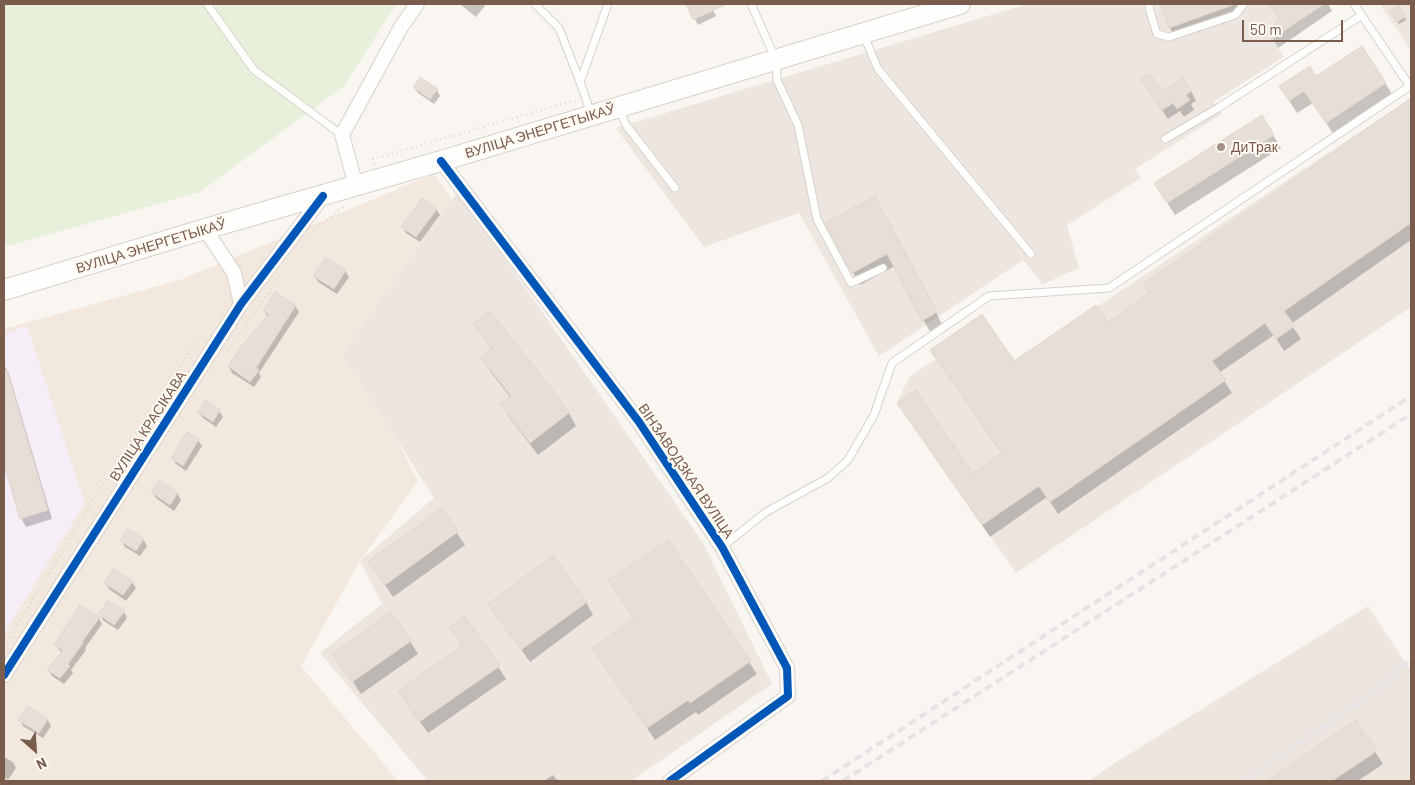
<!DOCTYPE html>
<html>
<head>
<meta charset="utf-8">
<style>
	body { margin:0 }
	#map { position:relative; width:1415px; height:785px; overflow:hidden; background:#f9f5f0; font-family:Barlow,sans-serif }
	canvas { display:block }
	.frame { position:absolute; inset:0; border:5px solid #7a5c4d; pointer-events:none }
	.north { position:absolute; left:10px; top:725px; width:50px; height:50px; -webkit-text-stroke:4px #fffaf3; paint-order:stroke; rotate:154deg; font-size:14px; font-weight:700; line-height:20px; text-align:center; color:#7a5c4d }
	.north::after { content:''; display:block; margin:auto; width:18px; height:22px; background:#7a5c4d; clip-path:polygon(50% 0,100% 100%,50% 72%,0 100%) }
	.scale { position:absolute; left:1242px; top:20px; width:101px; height:22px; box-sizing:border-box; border:2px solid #7a5c4d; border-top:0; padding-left:6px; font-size:15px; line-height:18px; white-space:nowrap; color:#7a5c4d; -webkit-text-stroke:4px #fffaf3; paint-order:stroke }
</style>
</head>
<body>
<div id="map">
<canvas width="1415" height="785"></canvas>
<div class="frame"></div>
<div class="north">N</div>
<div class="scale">50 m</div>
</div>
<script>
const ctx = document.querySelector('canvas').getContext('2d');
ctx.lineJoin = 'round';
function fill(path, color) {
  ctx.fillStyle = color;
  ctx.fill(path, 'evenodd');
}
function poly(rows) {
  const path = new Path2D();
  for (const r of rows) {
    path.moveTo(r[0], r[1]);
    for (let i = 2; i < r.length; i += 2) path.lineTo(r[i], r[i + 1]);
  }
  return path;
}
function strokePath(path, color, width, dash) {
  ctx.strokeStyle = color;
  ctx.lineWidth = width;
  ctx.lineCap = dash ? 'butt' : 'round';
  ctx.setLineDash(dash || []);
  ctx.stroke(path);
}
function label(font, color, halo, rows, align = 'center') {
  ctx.font = font + ' Barlow,sans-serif';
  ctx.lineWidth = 4;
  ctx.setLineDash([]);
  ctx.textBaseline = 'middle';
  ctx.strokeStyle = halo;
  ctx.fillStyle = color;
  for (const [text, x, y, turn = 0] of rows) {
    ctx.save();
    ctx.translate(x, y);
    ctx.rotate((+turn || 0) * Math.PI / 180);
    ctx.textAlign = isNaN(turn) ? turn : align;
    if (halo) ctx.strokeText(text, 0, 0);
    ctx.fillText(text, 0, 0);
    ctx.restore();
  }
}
const residential = poly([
	[434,174,458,208,349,348,418,481,360,561,301,666,398,781,4,781,4,329,180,280]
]);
const industrial = poly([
	[1027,4,1324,4,1272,39,1284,57,1213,102,1222,114,1135,169,1141,178,1067,225,1079,268,1043,284,1023,260,879,356,799,213,704,247,616,128],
	[1380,4,1411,4,1411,51],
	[1411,98,1411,307,1016,573,897,403,909,377,936,359,930,350,982,314,1015,361],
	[458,191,703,543,772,684,631,781,428,781,320,653,382,604,360,561,434,498,343,354],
	[1368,606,1411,671,1411,781,1089,781,1115,763]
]);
const education = poly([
	[27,326,85,503,4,634,4,334]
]);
const green = poly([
	[4,4,396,4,345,85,200,192,4,247]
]);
const shadow = poly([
	[460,4,484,4,485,6,476,17],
	[687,4,710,4,716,16,698,25],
	[1161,4,1242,4,1244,11,1243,13,1175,37,1170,28],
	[1270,4,1328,4,1332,11,1278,48,1267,30,1281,21],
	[1398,7,1406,20,1399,24,1391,12],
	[1316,78,1385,83,1393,96,1334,135,1313,103,1297,113,1288,99],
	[414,87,437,90,440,96,434,104,418,93],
	[1148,89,1161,93,1191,91,1196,101,1191,104,1194,110,1184,117,1180,111,1168,119],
	[1411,100,1411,240,1291,324,1301,339,1284,351,1274,335,1219,373,1232,393,1058,514,1047,497,990,537,899,403,973,475,1002,454,932,351,1014,363,1107,324,1150,294,1144,285],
	[1273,135,1281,148,1175,215,1163,196],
	[436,209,440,215,420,242,406,233,403,227],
	[882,210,943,326,930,332,895,266,860,285,853,272],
	[325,259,345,271,349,277,337,294,318,282,314,276],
	[295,306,299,312,259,373,261,377,254,387,232,373,229,367,268,317,264,311],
	[490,313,569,413,576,426,538,455,509,417,502,405,511,398,490,371,482,358,492,350,475,325],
	[4,364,9,374,52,519,26,527,21,518,4,461,4,422,6,421,4,414],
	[206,402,219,411,223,417,216,427,203,418,199,412],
	[198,440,202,446,186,471,176,464,173,458],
	[159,482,178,494,181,500,174,511,156,498,152,492],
	[441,510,465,545,393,597,370,562],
	[143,539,147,546,140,556,125,547,122,541],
	[667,541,757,674,698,715,696,712,655,740,601,660,635,619],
	[132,582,136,588,126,601,109,589,106,583],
	[586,602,593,615,530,662,489,604],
	[124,612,127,618,118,630,101,619,103,620,100,614],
	[465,617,506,679,428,733,407,704,463,647],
	[99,618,102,624,85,648,86,650,71,670,73,673,64,684,52,676,49,670,62,653,56,645],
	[410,641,418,654,361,694,334,654],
	[28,707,48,720,51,726,43,738,23,726,20,720],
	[1356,722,1383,764,1358,781,1269,781],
	[4,757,13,762,16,768,8,780,4,777],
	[553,775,558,781,544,781]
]);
const building = poly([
	[686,4,727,4,693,20,686,4],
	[1160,4,1233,4,1233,5,1169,28,1160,4],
	[1269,4,1324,4,1272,39,1266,30,1280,20,1269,4],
	[1399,5,1406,16,1397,22,1389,11,1399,5],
	[1362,46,1386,83,1326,123,1304,91,1289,101,1279,86,1310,66,1316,76,1362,46],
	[1150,74,1162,91,1183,77,1192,91,1186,95,1190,100,1177,109,1173,103,1161,111,1141,79,1150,74],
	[420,77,438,89,430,99,413,87,420,77],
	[1411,98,1411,223,1284,311,1295,326,1276,339,1265,323,1212,361,1226,380,1050,502,1039,486,982,525,897,403,916,390,973,473,1002,453,930,350,982,314,1014,361,1096,305,1108,322,1149,293,1143,284,1411,98],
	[1262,115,1274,135,1167,203,1154,183,1262,115],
	[875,196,937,312,922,321,887,254,852,273,825,223,875,196],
	[422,198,437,209,416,237,401,227,422,198],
	[325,258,346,270,334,289,313,276,325,258],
	[275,292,296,305,256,368,259,370,250,382,228,366,241,347,269,314,263,311,275,292],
	[490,311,570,412,530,443,500,404,511,396,481,358,492,349,473,324,490,311],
	[4,371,7,371,48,510,20,519,4,465,4,371],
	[205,400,220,410,213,422,198,412,205,400],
	[187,432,199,439,183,466,171,458,187,432],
	[159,480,178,493,170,505,151,492,159,480],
	[442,508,459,531,385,585,368,562,442,508],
	[128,529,144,539,136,551,120,541,128,529],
	[668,540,751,661,690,703,688,700,647,728,592,648,634,618,608,580,668,540],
	[553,555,587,602,521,650,488,604,553,555],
	[113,569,133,581,123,595,104,583,113,569],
	[108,601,125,611,114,625,98,614,108,601],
	[80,605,100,617,82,642,83,643,68,664,70,666,60,678,47,670,63,650,54,645,80,605],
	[391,612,411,641,352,682,332,654,391,612],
	[465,616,500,666,419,722,398,691,462,646,449,627,465,616],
	[28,706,48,719,39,733,18,720,28,706],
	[1356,720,1377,751,1332,781,1267,781,1356,720]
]);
const path = poly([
	[375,164,373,159,569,102,577,101],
	[315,230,344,206],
	[228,351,275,284],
	[7,642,114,466,197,341,200,343]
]);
const service = poly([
	[207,4,254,70,342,135],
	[535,4,559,28,580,82],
	[751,4,776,60,777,80,798,125,817,219,851,283,883,268],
	[1150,4,1149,8,1157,34,1169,37,1235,15,1244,4],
	[1354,4,1411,88],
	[864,36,878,69,1031,254],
	[619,108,626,125,675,188],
	[591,114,580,82,608,4],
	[1165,139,1218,108,1362,15],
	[722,547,766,512,828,478,848,460,874,415,892,363,989,296,1109,288,1410,86]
]);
const minor = poly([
	[441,161,639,422,722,547,787,668,788,696,670,781],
	[356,186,342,135,401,27,417,4],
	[205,229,234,273,241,304],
	[4,675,241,304,323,196]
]);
const secondary = poly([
	[4,290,205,229,441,161,960,4]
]);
const rail = poly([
	[822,781,1411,396],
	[843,781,1411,414],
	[1244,781,1368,696,1411,659]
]);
const cycleway = poly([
	[441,161,639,422,722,547,787,668,788,696,670,781],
	[4,675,241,304,323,196]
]);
const markers = [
	[1221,147,5,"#a69286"]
];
const streetNames = [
	["ВУЛІЦА ЭНЕРГЕТЫКАЎ",540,131,-17],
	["ВУЛІЦА ЭНЕРГЕТЫКАЎ",151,246,-17],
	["ВУЛІЦА КРАСІКАВА",148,426,-57],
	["ВІНЗАВОДЗКАЯ ВУЛІЦА",686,471,56]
];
const poiNames = [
	["ДиТрак",1231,147]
];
fill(residential, '#f2e8de');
fill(industrial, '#ede5e0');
fill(education, '#f6eef6');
fill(green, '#e7f0db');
fill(shadow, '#0003');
fill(building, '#e6ded7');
strokePath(building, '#e2d8d2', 1);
strokePath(service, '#d7d1cb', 9);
strokePath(minor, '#d7d1cb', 16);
strokePath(secondary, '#d9d2cb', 22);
strokePath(path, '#dcd5d0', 2.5, [1, 4]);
strokePath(service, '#fefefd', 7);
strokePath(minor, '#fefefd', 14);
strokePath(secondary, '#fefefd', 20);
strokePath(rail, '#e6e3e7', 4, [8, 5]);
strokePath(cycleway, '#0057b8', 8);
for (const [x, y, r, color] of markers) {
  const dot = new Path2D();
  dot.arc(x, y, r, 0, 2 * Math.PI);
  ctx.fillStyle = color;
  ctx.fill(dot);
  strokePath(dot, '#fffaf3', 2);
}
label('14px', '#7a5c4d', '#fffaf3', streetNames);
label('14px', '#7a5c4d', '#fffaf3', poiNames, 'left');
</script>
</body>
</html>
